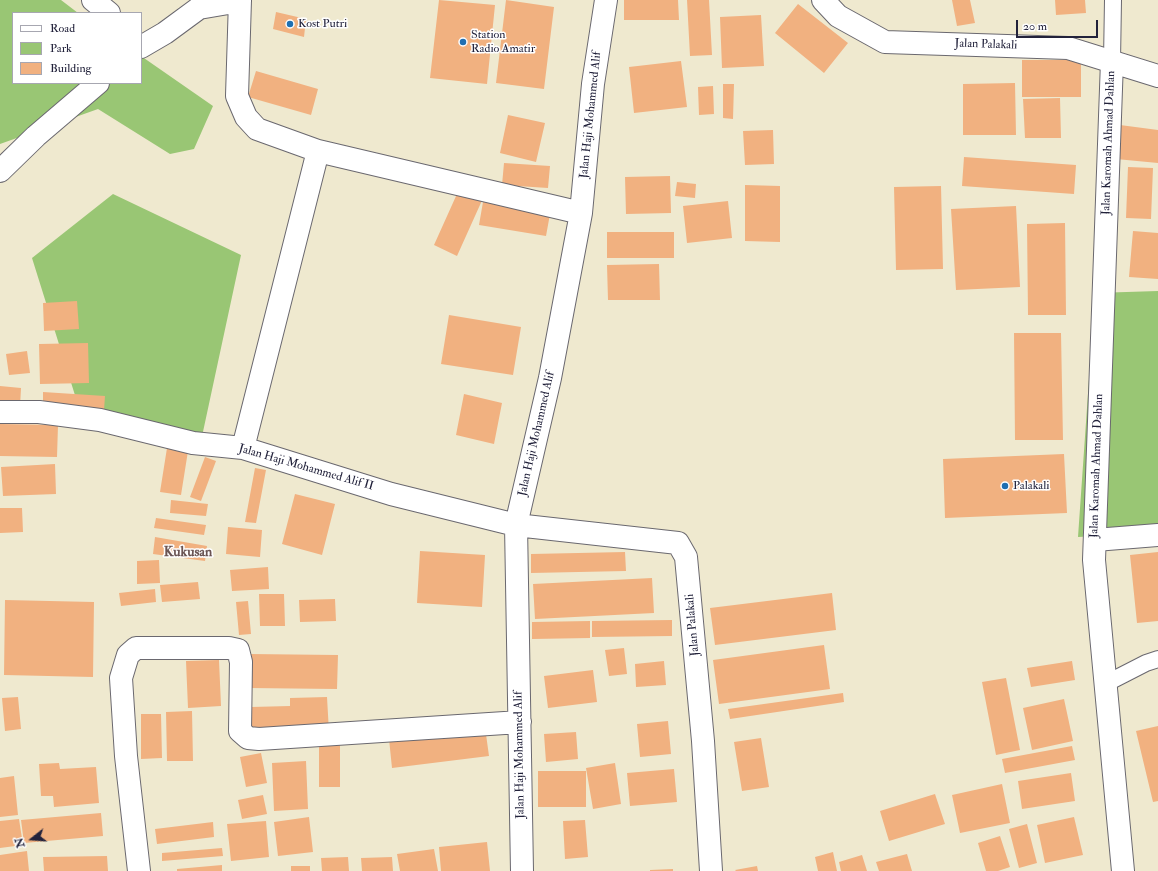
<!DOCTYPE html>
<html>
<head>
<meta charset="utf-8">
<style>
	body { margin:0 }
	#map { position:relative; width:1158px; height:871px; overflow:hidden; background:#efe9cf; font-family:"IM FELL Double Pica",serif }
	canvas { display:block }
	.legend { position:absolute; left:12px; top:12px; width:130px; height:72px; box-sizing:border-box; background:#fff; border:1px solid #a7a7b1; margin:0; padding:5px 7px; list-style:none; font-size:12px; color:#22223b }
	.legend li { display:flex; align-items:center; gap:8px; height:20px }
	.legend b { width:20px; border:1px solid #a7a7b1 }
	.north { position:absolute; left:12px; top:819px; width:40px; height:40px; -webkit-text-stroke:3px #fff; paint-order:stroke; rotate:253deg; font-size:11px; font-weight:700; line-height:16px; text-align:center; color:#22223b }
	.north::after { content:''; display:block; margin:auto; width:14px; height:18px; background:#22223b; clip-path:polygon(50% 0,100% 100%,50% 72%,0 100%) }
	.scale { position:absolute; left:1016px; top:20px; width:82px; height:18px; box-sizing:border-box; border:2px solid #22223b; border-top:0; padding-left:5px; font-size:12px; line-height:14px; white-space:nowrap; color:#22223b; -webkit-text-stroke:3px #fff; paint-order:stroke }
</style>
</head>
<body>
<div id="map">
<canvas width="1158" height="871"></canvas>
<ul class="legend">
<li><b style="height:5px;background:#fff"></b>Road</li>
<li><b style="height:11px;background:#99c674"></b>Park</li>
<li><b style="height:11px;background:#f1b180"></b>Building</li>
</ul>
<div class="north">N</div>
<div class="scale">20 m</div>
</div>
<script>
const ctx = document.querySelector('canvas').getContext('2d');
ctx.lineJoin = 'round';
function fill(path, color) {
  ctx.fillStyle = color;
  ctx.fill(path, 'evenodd');
}
function poly(rows) {
  const path = new Path2D();
  for (const r of rows) {
    path.moveTo(r[0], r[1]);
    for (let i = 2; i < r.length; i += 2) path.lineTo(r[i], r[i + 1]);
  }
  return path;
}
function strokePath(path, color, width, dash) {
  ctx.strokeStyle = color;
  ctx.lineWidth = width;
  ctx.lineCap = dash ? 'butt' : 'round';
  ctx.setLineDash(dash || []);
  ctx.stroke(path);
}
function label(font, color, halo, rows, align = 'center') {
  ctx.font = font + ' "IM FELL Double Pica",serif';
  ctx.lineWidth = 3;
  ctx.setLineDash([]);
  ctx.textBaseline = 'middle';
  ctx.strokeStyle = halo;
  ctx.fillStyle = color;
  for (const [text, x, y, turn = 0] of rows) {
    ctx.save();
    ctx.translate(x, y);
    ctx.rotate((+turn || 0) * Math.PI / 180);
    ctx.textAlign = isNaN(turn) ? turn : align;
    if (halo) ctx.strokeText(text, 0, 0);
    ctx.fillText(text, 0, 0);
    ctx.restore();
  }
}
const green = poly([
	[0,0,61,0,78,13,13,13,13,83,141,83,141,56,213,106,194,149,170,154,98,109,0,144],
	[113,194,241,255,198,455,79,408,32,258],
	[1158,291,1158,533,1078,537,1095,293]
]);
const building = poly([
	[439,0,495,5,487,84,430,78],
	[506,0,554,7,544,89,496,83],
	[624,0,678,0,679,20,624,20],
	[687,0,709,0,712,55,690,56],
	[952,0,970,0,975,23,957,26],
	[1055,0,1085,0,1086,13,1056,15],
	[798,4,848,43,824,73,775,33],
	[276,12,306,19,304,37,273,29],
	[761,15,764,66,722,68,720,17],
	[1022,60,1081,60,1081,97,1022,97],
	[681,61,687,107,634,113,629,67],
	[256,71,318,89,311,115,248,97],
	[1015,83,1016,135,963,135,963,84],
	[723,84,734,84,733,119,723,118],
	[713,86,714,114,699,115,698,87],
	[1060,98,1061,138,1025,138,1023,99],
	[508,115,545,123,536,162,500,153],
	[1120,125,1158,130,1158,163,1116,159],
	[773,130,774,164,745,165,743,131],
	[964,157,1076,165,1074,194,962,186],
	[504,163,550,166,548,188,502,185],
	[1128,167,1153,168,1151,219,1126,218],
	[670,176,671,213,626,214,625,177],
	[677,182,696,184,695,198,675,196],
	[461,185,484,196,457,256,434,245],
	[745,185,780,186,780,242,745,241],
	[941,186,943,269,896,270,894,187],
	[728,201,732,238,687,243,683,206],
	[483,202,550,214,546,236,479,225],
	[1016,206,1020,287,956,290,951,209],
	[1065,223,1066,315,1028,315,1027,224],
	[1133,231,1158,233,1158,279,1129,277],
	[607,232,674,232,674,258,607,258],
	[659,264,660,300,608,300,607,265],
	[77,301,79,329,44,331,43,303],
	[449,315,521,327,513,375,441,364],
	[1014,333,1061,333,1063,440,1015,440],
	[88,343,89,383,40,384,39,344],
	[27,351,30,373,9,375,6,354],
	[0,386,21,388,20,407,0,405],
	[43,392,105,396,104,410,43,407],
	[464,394,502,403,494,444,456,435],
	[0,424,58,425,57,457,0,456],
	[167,448,188,451,181,495,160,492],
	[1064,454,1067,513,945,518,943,459],
	[205,457,216,461,201,501,190,497],
	[55,464,56,494,3,496,1,467],
	[255,468,266,470,256,523,245,522],
	[295,494,335,504,322,555,282,544],
	[171,500,208,504,206,516,170,513],
	[0,508,22,508,23,532,0,533],
	[156,518,206,525,204,535,154,528],
	[228,527,262,530,260,557,226,554],
	[155,537,207,546,205,561,153,554],
	[420,551,485,555,482,607,417,603],
	[625,552,626,571,531,573,531,554],
	[1158,552,1158,621,1137,623,1130,555],
	[159,560,160,583,137,584,137,561],
	[268,567,269,589,232,591,230,570],
	[652,578,654,613,535,619,533,584],
	[198,582,200,599,162,602,160,585],
	[155,589,156,602,121,606,119,593],
	[832,593,836,630,715,645,710,608],
	[259,594,284,594,285,626,260,626],
	[335,599,336,621,300,622,299,600],
	[5,600,94,602,93,677,4,675],
	[248,601,251,634,239,635,236,602],
	[672,620,672,636,592,637,592,621],
	[590,621,590,638,532,639,532,622],
	[824,645,830,689,719,704,713,660],
	[624,648,627,674,609,676,605,650],
	[249,654,338,655,337,689,249,688],
	[219,660,221,706,188,708,186,661],
	[664,661,666,685,636,687,635,664],
	[1072,661,1075,680,1031,687,1027,668],
	[593,670,597,702,548,708,544,676],
	[1006,678,1020,750,996,755,982,682],
	[843,693,844,702,730,719,728,709],
	[18,697,21,729,5,731,2,698],
	[327,697,329,732,251,736,251,707,290,706,290,698],
	[1064,699,1073,741,1032,750,1023,708],
	[192,711,193,761,167,761,166,712],
	[141,714,161,714,162,758,141,759],
	[668,721,671,754,640,757,637,724],
	[1158,726,1158,801,1153,802,1136,731],
	[485,727,489,756,392,768,389,739],
	[576,732,578,759,546,762,544,734],
	[761,738,769,787,742,791,734,742],
	[319,741,340,741,340,787,319,787],
	[1072,746,1075,760,1005,773,1002,759],
	[261,753,267,783,246,787,240,757],
	[306,761,308,809,274,811,272,763],
	[59,763,60,769,96,767,99,803,54,807,53,796,41,796,39,764],
	[615,763,621,804,593,809,586,768],
	[674,769,677,802,630,806,627,773],
	[538,771,586,771,586,807,538,807],
	[1071,773,1075,801,1022,809,1018,781],
	[14,776,18,815,0,817,0,778],
	[1002,784,1010,823,960,833,952,795],
	[935,794,945,824,889,841,880,811],
	[263,795,267,814,242,819,238,800],
	[101,813,103,836,24,843,21,820],
	[309,817,313,852,278,856,274,822],
	[1074,817,1083,855,1045,863,1037,825],
	[19,819,23,845,0,848,0,821],
	[585,820,588,857,565,859,563,821],
	[266,821,269,857,231,861,227,824],
	[213,822,214,837,157,844,155,829],
	[1027,824,1037,863,1019,868,1009,829],
	[1000,836,1010,867,998,871,986,871,978,843],
	[487,842,490,871,441,871,439,847],
	[222,848,223,856,162,861,162,853],
	[434,849,438,871,400,871,397,854],
	[27,851,29,871,0,871,0,855],
	[833,852,837,871,818,871,815,857],
	[907,854,912,871,879,871,876,862],
	[862,855,867,871,841,871,839,862],
	[107,856,108,871,44,871,43,857],
	[348,857,349,871,322,871,321,858],
	[392,857,393,871,362,871,361,858],
	[222,865,222,871,177,871,177,869],
	[291,866,310,866,310,871,291,871],
	[757,866,758,871,736,871,735,870],
	[673,869,673,871,650,871,650,870]
]);
const lane = poly([
	[1112,61,1113,0],
	[1105,684,1146,663,1158,659]
]);
const street = poly([
	[93,0,109,13],
	[240,0,237,96,246,117,257,129,318,151,581,213],
	[823,0,838,16,885,42,1068,48,1158,76],
	[141,47,165,33,199,8,240,1],
	[1112,61,1094,560,1123,871],
	[0,171,36,136,98,83],
	[0,412,39,412,100,420,193,443,243,448,391,494,516,525,678,543,686,557,703,741,711,871],
	[243,448,318,151],
	[1095,540,1158,535],
	[139,871,126,756,121,678,128,655,136,648,229,648,238,650,241,662,240,731,248,738,259,739,520,722],
	[522,871,516,525,550,378,581,213,593,84,606,0]
]);
const markers = [
	[290,24,4,"#1f6fb2"],
	[463,42,4,"#1f6fb2"],
	[1005,486,4,"#1f6fb2"]
];
const poiNames = [
	["Kost Putri",298,24],
	["Station",471,35],
	["Radio Amatir",471,49],
	["Palakali",1013,486]
];
const streetNames = [
	["Jalan Palakali",986,45,2],
	["Jalan Haji Mohammed Alif",591,115,-84],
	["Jalan Karomah Ahmad Dahlan",1109,143,-88],
	["Jalan Haji Mohammed Alif",537,434,-77],
	["Jalan Karomah Ahmad Dahlan",1097,466,-88],
	["Jalan Haji Mohammed Alif II",306,468,16],
	["Jalan Palakali",693,625,-95],
	["Jalan Haji Mohammed Alif",520,755,-91]
];
const quarterNames = [
	["Kukusan",188,553]
];
fill(green, '#99c674');
fill(building, '#f1b180');
strokePath(lane, '#6a686f', 18);
strokePath(street, '#6a686f', 24);
strokePath(lane, '#fff', 16);
strokePath(street, '#fff', 22);
for (const [x, y, r, color] of markers) {
  const dot = new Path2D();
  dot.arc(x, y, r, 0, 2 * Math.PI);
  ctx.fillStyle = color;
  ctx.fill(dot);
  strokePath(dot, '#fff', 1.5);
}
label('12px', '#22223b', '#fff', poiNames, 'left');
label('12px', '#22223b', '#fff', streetNames);
label('bold 14px', '#6a5453', '#fff', quarterNames);
</script>
</body>
</html>
